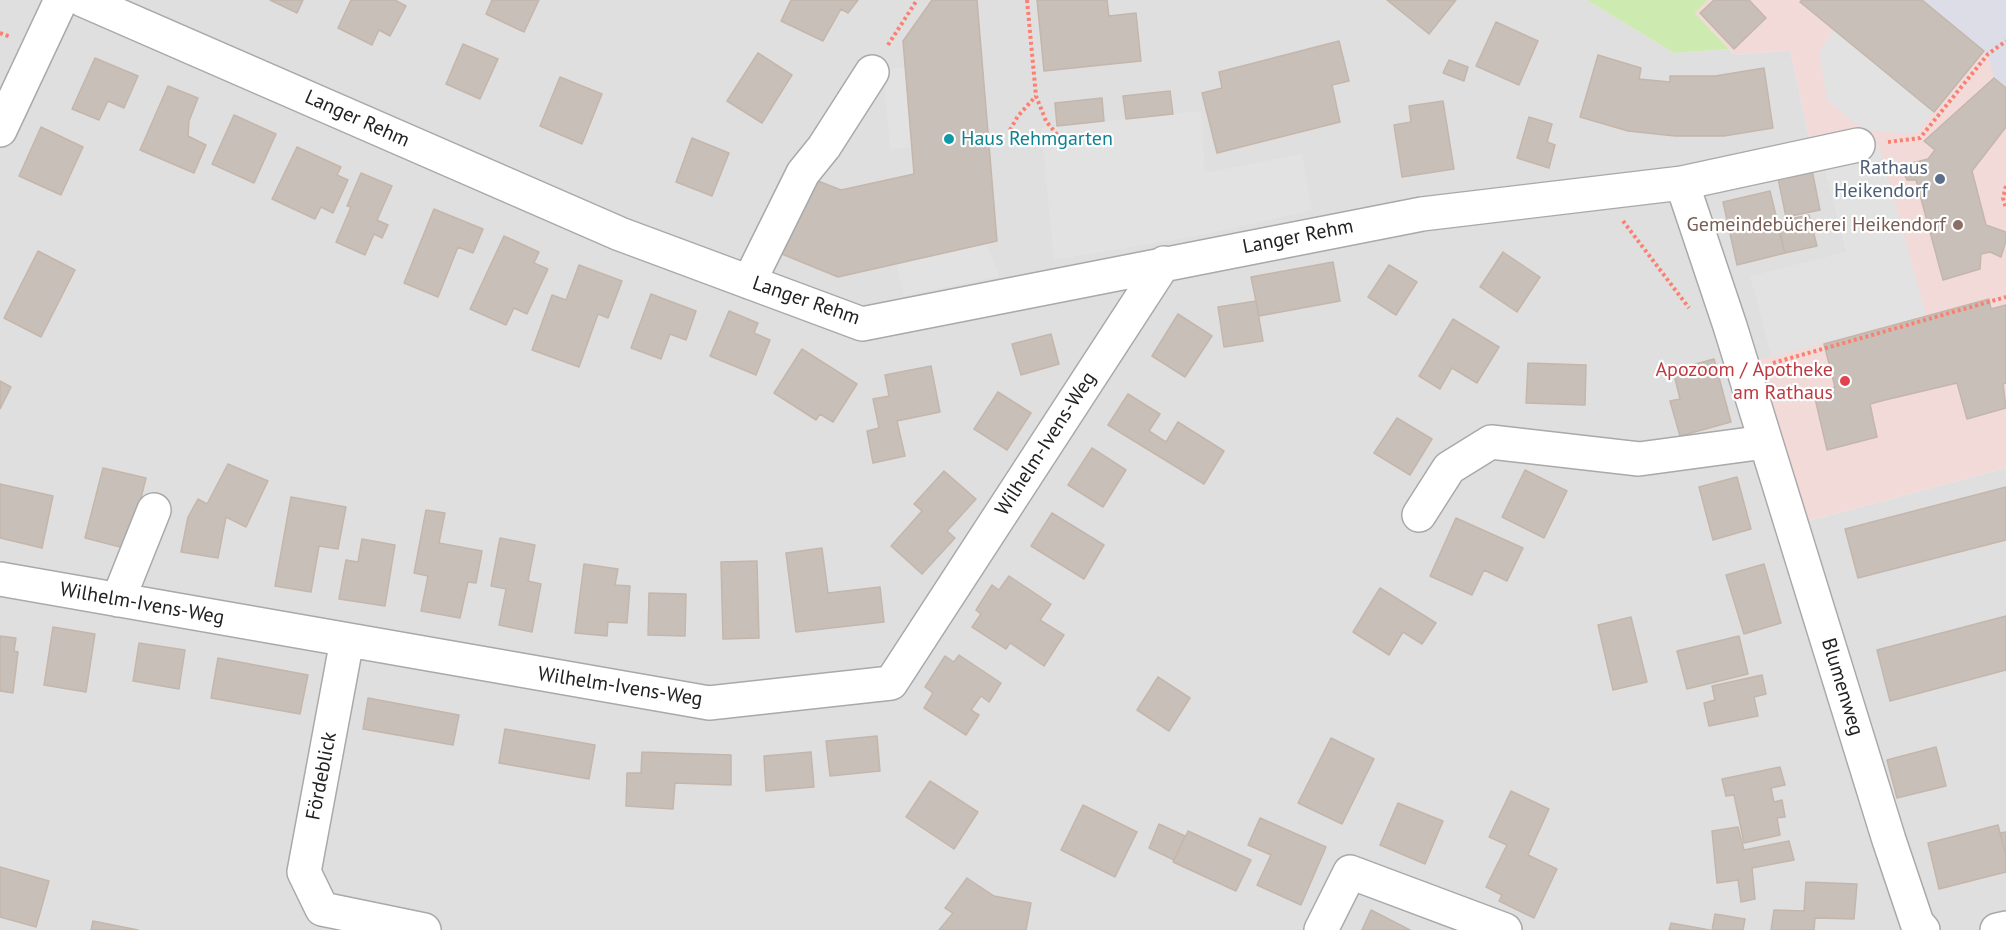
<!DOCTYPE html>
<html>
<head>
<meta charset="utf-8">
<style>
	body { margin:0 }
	canvas { display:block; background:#f2efe9 }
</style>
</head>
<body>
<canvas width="2006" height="930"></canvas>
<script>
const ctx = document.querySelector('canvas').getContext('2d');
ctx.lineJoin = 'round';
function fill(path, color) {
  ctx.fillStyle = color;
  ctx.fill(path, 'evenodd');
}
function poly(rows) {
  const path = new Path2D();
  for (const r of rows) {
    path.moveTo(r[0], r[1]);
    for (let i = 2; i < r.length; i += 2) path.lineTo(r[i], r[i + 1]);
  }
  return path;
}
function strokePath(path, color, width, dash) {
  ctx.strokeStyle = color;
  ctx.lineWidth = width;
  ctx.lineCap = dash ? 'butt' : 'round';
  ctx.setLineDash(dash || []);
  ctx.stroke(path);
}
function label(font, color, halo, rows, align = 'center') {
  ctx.font = font + ' "PT Sans",sans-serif';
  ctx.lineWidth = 4.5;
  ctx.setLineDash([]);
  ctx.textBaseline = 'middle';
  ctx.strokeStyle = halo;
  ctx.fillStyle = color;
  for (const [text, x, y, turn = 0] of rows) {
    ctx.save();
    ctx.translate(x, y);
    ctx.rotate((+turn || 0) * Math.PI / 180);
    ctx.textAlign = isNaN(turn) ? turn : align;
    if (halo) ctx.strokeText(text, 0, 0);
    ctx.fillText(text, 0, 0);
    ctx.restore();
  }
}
const residential = poly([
	[0,0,1587,0,1674,53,1729,49,1735,55,1790,50,1811,146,1823,160,1847,252,1751,277,1772,357,1758,360,1805,522,2006,468,2006,930,0,930]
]);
const commercial = poly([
	[1708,0,2006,0,2006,468,1805,522,1757,360,1923,316,1823,160,1811,146,1790,50,1735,55,1695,13]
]);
const grass = poly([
	[1587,0,1708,0,1695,13,1729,49,1674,53]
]);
const parking = poly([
	[1834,30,1934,112,1916,134,1863,130,1827,100,1819,51],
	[906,67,912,147,890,149,883,69],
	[1201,111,1205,173,1302,154,1312,210,1202,235,1054,260,1041,128],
	[1879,145,1926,315,1772,357,1750,276,1847,252,1823,160],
	[986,243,999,276,904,296,896,264]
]);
const plaza = poly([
	[1922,0,2006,0,2006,88,1994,78,1988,54]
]);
const building = poly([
	[270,0,303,0,297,13,270,0],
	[351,0,395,0,406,6,390,36,379,30,372,45,338,28,351,0],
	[492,0,539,0,524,32,486,14,492,0],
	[791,0,858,0,848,13,841,9,823,41,781,21,791,0],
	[932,0,977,0,997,241,838,277,777,252,808,177,841,190,914,174,903,41,932,0],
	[1037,0,1107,0,1109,16,1136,13,1141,61,1044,71,1037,0],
	[1387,0,1456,0,1429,34,1387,0],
	[1714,0,1749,0,1766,18,1734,49,1700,13,1714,0],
	[1802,0,1922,0,1984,51,1934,112,1800,2,1802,0],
	[1496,22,1538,41,1519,85,1476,66,1496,22],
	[1339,41,1349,81,1332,85,1340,122,1217,153,1202,93,1222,88,1219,72,1339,41],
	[463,44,498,59,480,99,446,84,463,44],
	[758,53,792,75,762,123,727,101,758,53],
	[1598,55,1641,68,1639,79,1670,82,1670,76,1715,76,1764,68,1773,128,1724,136,1675,136,1628,131,1580,117,1598,55],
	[95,58,138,76,124,108,108,101,99,120,72,109,95,58],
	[1449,60,1468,67,1464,81,1443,73,1449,60],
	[560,77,602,94,582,144,540,126,560,77],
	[1994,78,2006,88,2006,127,1972,171,1986,225,2006,232,2006,241,2001,257,1990,252,1981,254,1980,269,1943,280,1916,180,1907,180,1903,170,1908,164,1928,159,1935,150,1924,141,1994,78],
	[168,86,198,98,189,121,188,136,206,145,194,173,140,150,168,86],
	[1170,91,1173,114,1126,119,1123,96,1170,91],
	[1102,98,1104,121,1057,126,1055,103,1102,98],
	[1443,101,1454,169,1402,177,1394,125,1411,122,1409,106,1443,101],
	[234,115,276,134,254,183,212,164,234,115],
	[1529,117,1552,124,1547,142,1555,145,1549,168,1517,158,1529,117],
	[41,127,83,147,61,195,19,176,41,127],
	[692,138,729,153,712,196,676,182,692,138],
	[297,147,341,167,337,175,348,180,333,213,321,207,315,219,272,199,297,147],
	[1812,170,1820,210,1786,217,1778,178,1812,170],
	[361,173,392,186,377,220,388,225,382,238,374,234,365,255,336,242,351,207,347,206,361,173],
	[1770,191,1785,253,1737,265,1723,202,1770,191],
	[434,209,483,229,473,253,458,247,438,297,404,283,434,209],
	[1809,215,1817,246,1785,253,1777,222,1809,215],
	[504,236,539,252,534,263,548,269,527,314,514,308,506,325,470,309,504,236],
	[38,251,75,270,41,337,4,318,38,251],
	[1503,252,1540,277,1517,312,1480,287,1503,252],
	[1333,262,1340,301,1259,316,1251,277,1333,262],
	[579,265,622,281,608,318,598,314,579,367,532,350,552,295,566,300,579,265],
	[1389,265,1417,282,1396,315,1368,297,1389,265],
	[651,294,696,311,686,340,670,334,661,359,631,348,651,294],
	[1989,299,1991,309,2006,305,2006,383,2003,384,2006,408,1967,419,1957,383,1885,400,1870,404,1877,437,1827,450,1814,394,1835,387,1824,344,1989,299],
	[1256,301,1263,341,1224,347,1218,307,1256,301],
	[729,311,758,323,754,333,770,340,756,375,710,356,729,311],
	[1178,314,1212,336,1185,377,1152,356,1178,314],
	[1453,319,1499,347,1477,383,1452,368,1440,389,1419,376,1453,319],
	[1051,334,1059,364,1021,375,1012,344,1051,334],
	[802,349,857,384,833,422,820,414,816,420,774,393,802,349],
	[1714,359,1731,422,1680,436,1670,401,1680,399,1673,370,1714,359],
	[1528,363,1586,365,1585,405,1526,403,1528,363],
	[931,366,940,412,897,421,905,456,873,463,867,431,879,428,873,399,889,396,885,375,931,366],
	[0,381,11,387,0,409,0,381],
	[998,392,1031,413,1007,450,974,429,998,392],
	[1128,394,1160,414,1149,431,1166,442,1178,422,1224,451,1204,484,1108,425,1128,394],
	[1397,418,1432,439,1410,475,1374,453,1397,418],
	[1092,448,1126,470,1103,507,1068,485,1092,448],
	[228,464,268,481,246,527,226,517,218,558,181,552,188,517,198,499,207,504,228,464],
	[103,468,146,478,128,549,85,538,103,468],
	[1525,470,1567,491,1544,538,1502,517,1525,470],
	[944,471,976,499,947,531,955,538,922,574,891,546,922,511,914,504,944,471],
	[1737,477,1751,529,1713,540,1699,487,1737,477],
	[0,484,53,496,42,548,0,538,0,484],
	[2006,487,2006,540,1858,578,1845,529,2006,487],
	[291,497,346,507,338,549,319,546,311,592,275,586,291,497],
	[426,510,445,513,439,543,482,551,476,583,468,582,460,618,421,611,428,576,414,573,426,510],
	[1052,513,1104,545,1084,579,1031,546,1052,513],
	[1456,518,1523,548,1507,581,1484,570,1472,595,1430,576,1456,518],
	[500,538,535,545,528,581,541,584,532,632,499,625,506,589,491,586,500,538],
	[362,539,395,545,385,606,339,599,346,560,358,562,362,539],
	[822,548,828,593,880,587,884,622,796,632,786,553,822,548],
	[757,561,759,638,723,639,721,562,757,561],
	[584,564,618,569,615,585,630,586,627,623,608,622,607,636,575,633,584,564],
	[1764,564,1781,623,1744,634,1726,575,1764,564],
	[1009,576,1051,604,1040,620,1064,635,1044,666,1010,643,1006,649,972,627,981,614,976,610,992,585,999,590,1009,576],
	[1380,588,1436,623,1422,644,1403,632,1389,655,1353,632,1380,588],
	[649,593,686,594,685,636,648,635,649,593],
	[2006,616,2006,670,1890,701,1877,650,2006,616],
	[1631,617,1647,682,1613,690,1598,625,1631,617],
	[53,627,95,634,86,692,44,685,53,627],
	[0,636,16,638,14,651,18,652,13,693,0,691,0,636],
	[1739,636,1748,674,1687,689,1677,651,1739,636],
	[139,643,185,650,179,689,133,681,139,643],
	[959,655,1001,683,989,702,981,696,971,710,979,715,966,735,924,708,933,693,925,687,945,656,954,662,959,655],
	[218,658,308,675,300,714,211,698,218,658],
	[1762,675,1766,694,1754,697,1758,716,1709,726,1704,703,1715,700,1712,686,1762,675],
	[1158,677,1190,698,1169,731,1137,710,1158,677],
	[368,698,459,715,453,745,363,729,368,698],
	[505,729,595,745,589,779,499,763,505,729],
	[877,736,880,771,830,776,826,741,877,736],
	[1331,738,1374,759,1342,824,1298,803,1331,738],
	[1936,747,1946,786,1897,798,1887,760,1936,747],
	[642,752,731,755,731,785,675,783,673,809,626,806,627,773,641,773,642,752],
	[811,752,814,787,766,791,764,756,811,752],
	[1780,767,1785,785,1771,788,1774,802,1782,800,1785,817,1777,818,1780,835,1744,843,1734,795,1726,796,1722,779,1780,767],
	[930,781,978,812,954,849,906,817,930,781],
	[1511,791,1549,809,1528,855,1557,869,1534,918,1499,901,1502,895,1486,887,1507,845,1489,837,1511,791],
	[1398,803,1443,821,1425,864,1380,845,1398,803],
	[1083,805,1137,832,1115,877,1061,850,1083,805],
	[1260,818,1326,847,1301,905,1257,885,1271,855,1248,845,1260,818],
	[1159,824,1185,836,1174,860,1149,848,1159,824],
	[1998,825,2006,856,2006,872,1939,889,1928,843,1998,825],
	[1738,827,1744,850,1789,841,1794,860,1752,868,1755,899,1741,902,1738,880,1717,883,1712,831,1738,827],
	[1188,831,1251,860,1236,891,1173,862,1188,831],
	[2006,832,2006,856,2000,833,2006,832],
	[0,867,49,881,36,927,0,917,0,867],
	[967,878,994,896,1031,903,1026,930,939,930,953,913,945,908,967,878],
	[1806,882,1857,884,1854,919,1815,918,1814,930,1771,930,1774,910,1804,911,1806,882],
	[1371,910,1410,930,1362,930,1371,910],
	[1715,914,1745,919,1743,930,1712,930,1715,914],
	[93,921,138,930,91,930,93,921],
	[1671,923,1710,930,1669,930,1671,923]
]);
const path = poly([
	[1027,0,1036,96,1046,121,1063,142],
	[0,33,11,37],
	[888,45,917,0],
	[1010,130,1018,116,1036,96],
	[1888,142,1920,138,1988,54,2006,41],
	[2006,186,2003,198,2006,208],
	[1623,221,1689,308],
	[1773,363,2006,297]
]);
const minor = poly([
	[83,0,620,234,862,324,1422,214,1682,183,1858,145],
	[0,130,61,0],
	[1682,183,1730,326,1889,840,1917,923,1923,930],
	[749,282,803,173,824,147,872,72],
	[1419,515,1449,468,1491,442,1639,459,1765,442],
	[0,579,709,703,891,683,1164,263],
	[118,600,154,510],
	[347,640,304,872,322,909,424,930],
	[1321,930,1350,872,1505,930],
	[1997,930,2006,928]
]);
const markers = [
	[949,139,6,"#0f9aa8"],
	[1940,179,6,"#5c6f8a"],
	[1958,225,6,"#8d6e63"],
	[1845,381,6,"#e0444e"]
];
const streetNames = [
	["Langer Rehm",357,119,24],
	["Langer Rehm",1298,237,-11],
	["Langer Rehm",806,301,19],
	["Wilhelm-Ivens-Weg",1046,444,-57],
	["Wilhelm-Ivens-Weg",142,604,10],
	["Wilhelm-Ivens-Weg",620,687,9],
	["Blumenweg",1842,687,73],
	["Fördeblick",322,776,-79]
];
const cultureNames = [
	["Haus Rehmgarten",961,139]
];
const serviceNames = [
	["Rathaus",1928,168],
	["Heikendorf",1928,191]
];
const educationNames = [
	["Gemeindebücherei Heikendorf",1946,225]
];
const healthNames = [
	["Apozoom / Apotheke",1833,370],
	["am Rathaus",1833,393]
];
fill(residential, '#e0dfdf');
fill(commercial, '#f2dad9');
fill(grass, '#cdebb0');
fill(parking, '#e2e2e2');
fill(plaza, '#dddde8');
fill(building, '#c7bfb8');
strokePath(building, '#c4b6ab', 1.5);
strokePath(minor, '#a9a9a9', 36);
strokePath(path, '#fa8072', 4, [3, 3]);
strokePath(minor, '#fff', 33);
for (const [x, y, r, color] of markers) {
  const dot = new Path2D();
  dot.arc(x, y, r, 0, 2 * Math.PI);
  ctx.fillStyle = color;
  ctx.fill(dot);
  strokePath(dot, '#fff', 2);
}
label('20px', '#222', '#fff', streetNames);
label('20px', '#0d838f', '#fff', cultureNames, 'left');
label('20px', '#4e5e75', '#fff', serviceNames, 'right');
label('20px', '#785e54', '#fff', educationNames, 'right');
label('20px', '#be3a42', '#fff', healthNames, 'right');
</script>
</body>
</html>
